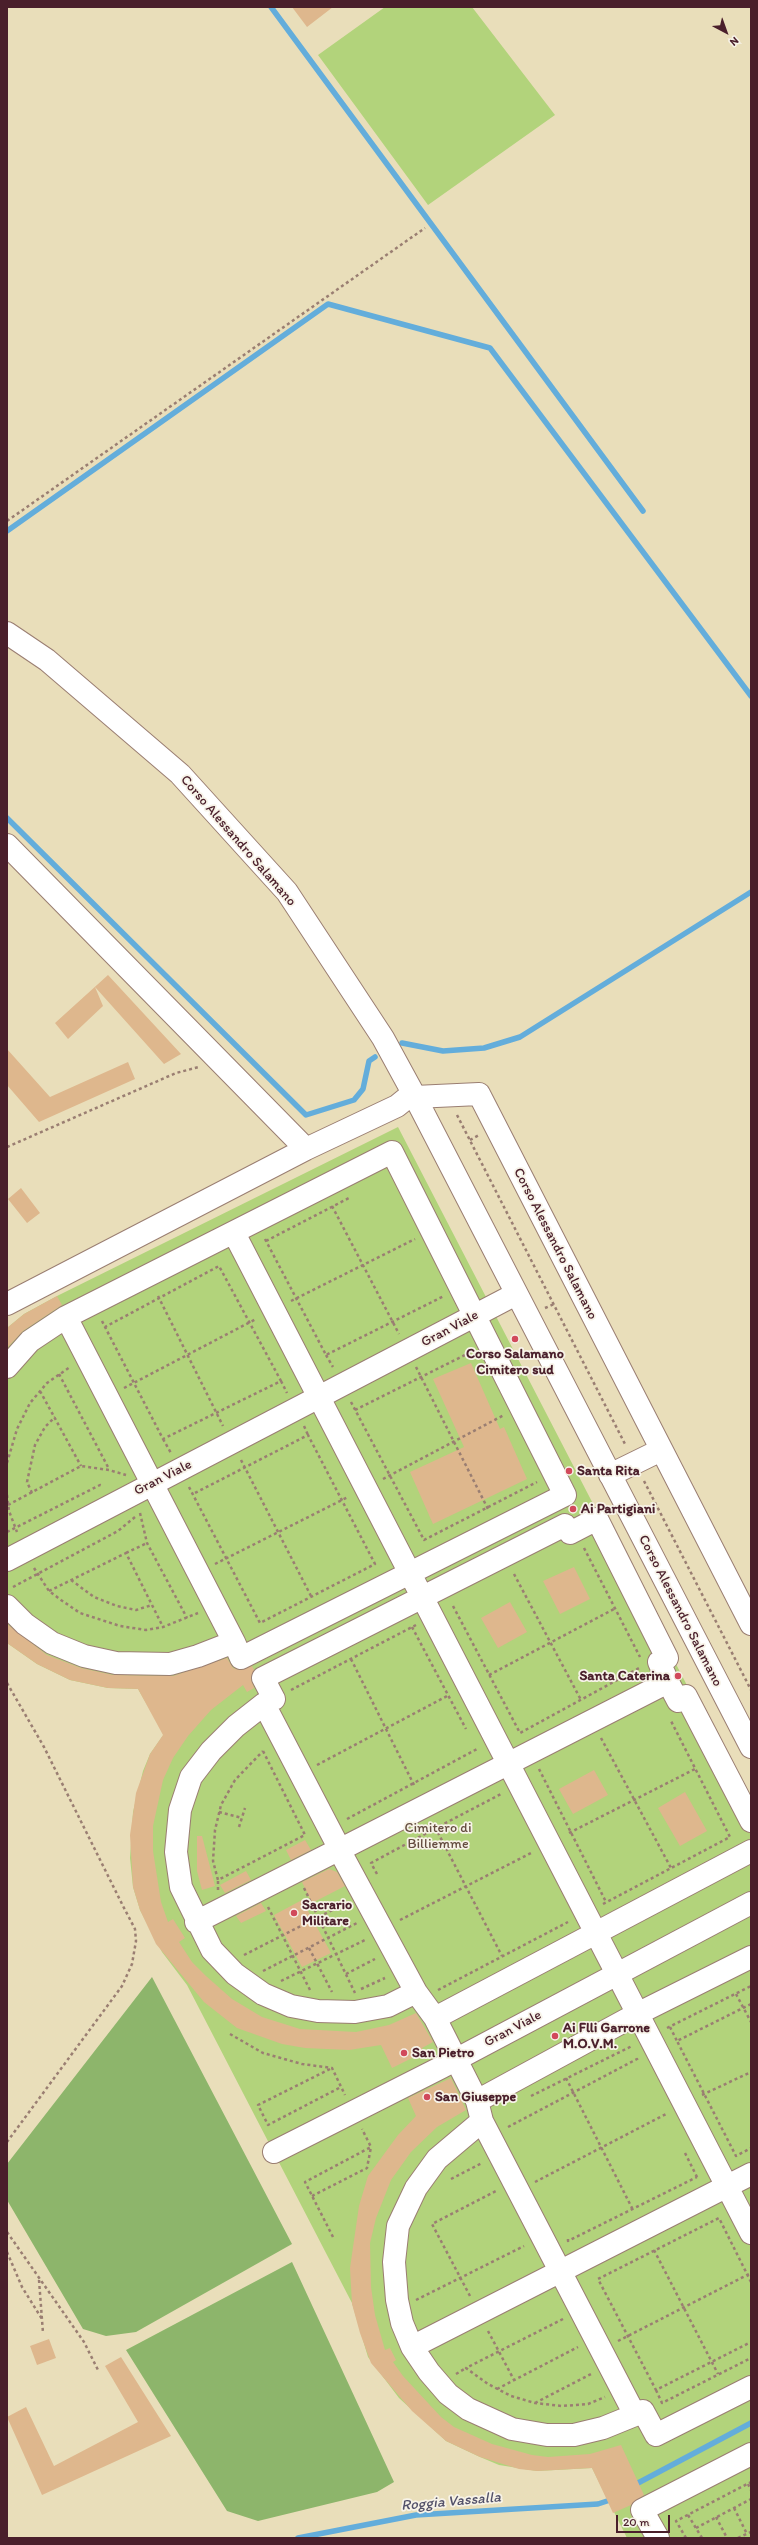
<!DOCTYPE html>
<html>
<head>
<meta charset="utf-8">
<style>
	body { margin:0 }
	#map { position:relative; width:758px; height:2545px; overflow:hidden; background:#e9deba; font-family:Itim,sans-serif }
	canvas { display:block }
	.frame { position:absolute; inset:0; border:8px solid #4a1f2b; pointer-events:none }
	.north { position:absolute; left:706px; top:12px; width:40px; height:40px; -webkit-text-stroke:3px #f7f3e8; paint-order:stroke; rotate:139deg; font-size:11px; font-weight:700; line-height:16px; text-align:center; color:#4a1f2b }
	.north::after { content:''; display:block; margin:auto; width:14px; height:18px; background:#4a1f2b; clip-path:polygon(50% 0,100% 100%,50% 72%,0 100%) }
	.scale { position:absolute; left:616px; top:2515px; width:54px; height:18px; box-sizing:border-box; border:2px solid #4a1f2b; border-top:0; padding-left:5px; font-size:12px; line-height:14px; white-space:nowrap; color:#4a1f2b; -webkit-text-stroke:3px #f7f3e8; paint-order:stroke }
</style>
</head>
<body>
<div id="map">
<canvas width="758" height="2545"></canvas>
<div class="frame"></div>
<div class="north">N</div>
<div class="scale">20 m</div>
</div>
<script>
const ctx = document.querySelector('canvas').getContext('2d');
ctx.lineJoin = 'round';
function fill(path, color) {
  ctx.fillStyle = color;
  ctx.fill(path, 'evenodd');
}
function poly(rows) {
  const path = new Path2D();
  for (const r of rows) {
    path.moveTo(r[0], r[1]);
    for (let i = 2; i < r.length; i += 2) path.lineTo(r[i], r[i + 1]);
  }
  return path;
}
function strokePath(path, color, width, dash) {
  ctx.strokeStyle = color;
  ctx.lineWidth = width;
  ctx.lineCap = dash ? 'butt' : 'round';
  ctx.setLineDash(dash || []);
  ctx.stroke(path);
}
function label(font, color, halo, rows, align = 'center') {
  ctx.font = font + ' Itim,sans-serif';
  ctx.lineWidth = 3.5;
  ctx.setLineDash([]);
  ctx.textBaseline = 'middle';
  ctx.strokeStyle = halo;
  ctx.fillStyle = color;
  for (const [text, x, y, turn = 0] of rows) {
    ctx.save();
    ctx.translate(x, y);
    ctx.rotate((+turn || 0) * Math.PI / 180);
    ctx.textAlign = isNaN(turn) ? turn : align;
    if (halo) ctx.strokeText(text, 0, 0);
    ctx.fillText(text, 0, 0);
    ctx.restore();
  }
}
const green = poly([
	[385,7,472,7,555,115,428,205,318,55],
	[398,1127,751,1809,751,2538,627,2538,592,2468,537,2471,499,2465,480,2457,446,2441,399,2398,368,2357,352,2303,327,2255,187,1985,162,1952,140,1910,133,1887,130,1858,133,1812,143,1771,150,1754,164,1734,138,1689,108,1688,70,1680,37,1664,7,1643,7,1328,24,1314,57,1296]
]);
const forest = poly([
	[152,1977,292,2244,136,2332,106,2336,83,2329,7,2200,7,2164],
	[292,2262,394,2482,377,2492,258,2521,227,2511,126,2350]
]);
const stream = poly([
	[271,7,643,511],
	[7,531,328,304,490,348,751,696],
	[7,818,306,1115,354,1100,363,1089,369,1061,375,1057],
	[402,1043,443,1051,484,1048,520,1037,751,892],
	[638,2483,751,2423],
	[298,2538,416,2515,598,2504,607,2501]
]);
const building = poly([
	[292,7,333,7,307,27],
	[108,975,181,1054,164,1064,95,987,103,1006,68,1039,55,1023],
	[7,1049,50,1097,128,1062,135,1079,39,1122,7,1085],
	[21,1188,40,1213,27,1223,8,1199],
	[57,1296,62,1305,23,1331,7,1348,7,1328,24,1314],
	[471,1363,500,1429,504,1427,527,1479,433,1524,410,1472,464,1447,433,1379],
	[574,1567,590,1599,560,1614,543,1581],
	[510,1602,527,1632,498,1648,481,1618],
	[7,1624,47,1655,81,1668,113,1675,173,1676,227,1658,233,1668,240,1670,252,1666,254,1670,251,1678,254,1688,247,1692,243,1685,211,1710,188,1736,173,1758,163,1780,153,1826,153,1851,161,1902,168,1922,173,1919,185,1938,179,1942,192,1962,206,1976,232,1999,262,2017,300,2029,356,2032,389,2025,416,2013,433,2042,422,2048,424,2052,392,2068,381,2045,349,2050,305,2048,282,2044,237,2028,204,2002,156,1944,140,1910,133,1887,130,1835,136,1793,150,1754,163,1735,138,1689,108,1688,70,1680,37,1664,7,1643],
	[594,1770,608,1795,573,1814,559,1789],
	[685,1792,707,1831,680,1846,658,1808],
	[197,1836,202,1836,215,1886,202,1890,197,1871],
	[305,1840,311,1850,291,1860,286,1850],
	[329,1869,337,1872,345,1886,312,1903,302,1882],
	[246,1871,251,1880,225,1893,220,1885],
	[302,1900,331,1953,302,1967,274,1915],
	[261,1903,266,1911,241,1923,236,1916],
	[451,2078,466,2110,437,2127,411,2152,391,2180,376,2218,370,2243,371,2287,375,2315,385,2350,390,2348,396,2360,393,2362,403,2376,441,2417,454,2427,492,2444,532,2455,548,2457,590,2454,621,2445,644,2495,631,2505,613,2513,592,2468,537,2471,519,2469,480,2457,446,2441,412,2411,371,2363,360,2333,352,2304,350,2268,359,2206,368,2176,398,2135,416,2116,408,2098],
	[49,2339,56,2358,37,2365,30,2346],
	[121,2357,171,2436,42,2495,7,2417,26,2407,54,2466,138,2422,105,2366]
]);
const path = poly([
	[7,521,425,228],
	[457,1115,626,1446],
	[470,1140,479,1135],
	[7,1147,176,1073,199,1067],
	[332,1206,399,1334],
	[265,1239,326,1355,444,1296],
	[266,1241,349,1198],
	[158,1296,223,1426],
	[291,1301,415,1239],
	[545,1308,554,1304],
	[102,1321,105,1327,163,1439,281,1381,219,1266,105,1327],
	[326,1355,333,1367],
	[416,1367,488,1509],
	[59,1374,109,1469],
	[281,1381,287,1393],
	[124,1388,256,1319],
	[40,1391,81,1466],
	[351,1402,424,1540,537,1482],
	[355,1410,471,1352],
	[304,1426,308,1435],
	[163,1439,171,1453],
	[241,1460,312,1598],
	[7,1463,17,1429,30,1403,47,1383,70,1367],
	[383,1479,504,1415],
	[644,1481,751,1690],
	[189,1487,260,1623,375,1564,308,1435,193,1494],
	[32,1493,27,1482,35,1445,45,1427,55,1417],
	[7,1495,9,1511,17,1532],
	[8,1505,81,1466,109,1470,126,1475],
	[140,1513,147,1543,187,1618],
	[7,1532,100,1485,103,1486],
	[584,1548,640,1657],
	[126,1553,147,1543],
	[215,1564,348,1497],
	[34,1568,49,1591,61,1600,80,1613,120,1626,146,1630,163,1627,198,1613],
	[514,1574,581,1700],
	[71,1580,94,1597,117,1606,136,1610,152,1605],
	[13,1587,118,1531,135,1517],
	[49,1591,126,1553,163,1627],
	[453,1606,520,1733,641,1667],
	[412,1627,466,1729],
	[351,1659,414,1785],
	[489,1675,616,1608],
	[7,1683,44,1747,123,1906,135,1929,136,1941,132,1964,122,1986,7,2142],
	[291,1690,416,1625],
	[601,1738,671,1868],
	[263,1751,305,1835,218,1880,213,1861,215,1830,221,1805,235,1780,263,1751],
	[317,1765,449,1695],
	[539,1769,606,1902],
	[219,1812,242,1818],
	[347,1819,477,1749],
	[239,1827,245,1808],
	[435,1827,502,1956],
	[569,1833,695,1769],
	[377,1874,371,1863,436,1828,501,1794,502,1796],
	[304,1888,355,1993],
	[218,1890,218,1880],
	[603,1904,730,1837,670,1719],
	[268,1907,310,1990],
	[400,1920,533,1852],
	[309,1948,332,1992],
	[244,1955,346,1903],
	[263,1971,357,1923],
	[346,1974,375,1959],
	[281,1981,365,1940],
	[361,1989,385,1978],
	[438,1990,568,1922],
	[736,1994,751,2022],
	[751,2004,677,2041,736,2156,751,2148],
	[670,2027,677,2041],
	[667,2028,751,1986],
	[230,2034,263,2053,302,2064,332,2068,345,2095],
	[330,2069,258,2105,268,2125,341,2087],
	[566,2078,633,2210],
	[702,2095,751,2072],
	[531,2096,632,2046],
	[508,2127,637,2059,638,2061],
	[685,2153,698,2179],
	[451,2179,482,2163],
	[535,2182,668,2113],
	[312,2196,367,2168,371,2147],
	[7,2232,84,2342,99,2372],
	[333,2237,305,2182,371,2147,362,2129],
	[568,2239,568,2241,697,2177],
	[654,2250,718,2374],
	[7,2252,22,2287,42,2319],
	[39,2280,43,2333],
	[751,2282,719,2218,598,2279,656,2390,751,2342],
	[470,2296,432,2224,496,2191],
	[416,2300,524,2246],
	[563,2319,466,2368,488,2384,511,2396,535,2403,562,2406,588,2404,605,2397],
	[488,2331,514,2380],
	[618,2341,751,2273],
	[456,2374,466,2368],
	[497,2389,578,2347],
	[656,2390,662,2403,751,2358],
	[535,2403,591,2374],
	[748,2484,751,2490],
	[734,2508,747,2534],
	[688,2515,702,2538],
	[716,2517,727,2538],
	[696,2528,751,2499],
	[686,2538,676,2521,751,2482],
	[738,2538,751,2532]
]);
const minor = poly([
	[7,633,47,660,180,774,287,892,383,1038,413,1093,751,1747],
	[7,845,306,1149],
	[415,1097,479,1094,751,1624],
	[234,1233,751,2233],
	[7,1304,306,1149,397,1106,413,1093],
	[7,1367,30,1341,66,1317,392,1152,565,1495,241,1658,234,1642],
	[610,1475,661,1450],
	[7,1560,516,1294],
	[7,1606,25,1624,52,1643,84,1656,116,1663,170,1664,198,1656,234,1642,66,1317],
	[264,1704,274,1699,263,1678,565,1525,570,1533,597,1519,667,1658,659,1662,668,1682,678,1701,686,1696,751,1821],
	[336,1842,264,1704,236,1726,211,1751,191,1777,180,1810,176,1852,181,1887,212,1950,235,1974,263,1994,291,2006,318,2011,355,2012,388,2006,416,1992,343,1857],
	[347,1846,668,1682],
	[196,1922,332,1853],
	[416,1992,435,2018,477,2101,482,2121,437,2159,416,2188,398,2226,394,2262,397,2300,402,2323,412,2347,429,2372,448,2394,468,2409,512,2429,547,2435,574,2435,603,2428,635,2415,482,2121],
	[435,2018,751,1851],
	[477,2101,637,2014,751,1957],
	[274,2152,442,2067,751,1903],
	[412,2347,751,2174],
	[635,2415,643,2411,656,2435,751,2387],
	[658,2538,642,2510,751,2454]
]);
const markers = [
	[515,1339,4,"#d1495b"],
	[569,1471,4,"#d1495b"],
	[573,1509,4,"#d1495b"],
	[678,1676,4,"#d1495b"],
	[294,1913,4,"#d1495b"],
	[555,2036,4,"#d1495b"],
	[404,2053,4,"#d1495b"],
	[427,2097,4,"#d1495b"]
];
const streetNames = [
	["Corso Alessandro Salamano",238,841,49],
	["Corso Alessandro Salamano",555,1244,63],
	["Gran Viale",450,1329,-28],
	["Gran Viale",163,1478,-27],
	["Corso Alessandro Salamano",680,1611,63],
	["Gran Viale",513,2029,-28]
];
const poiNames = [
	["Corso Salamano",515,1354,"center"],
	["Cimitero sud",515,1370,"center"],
	["Santa Rita",577,1471],
	["Ai Partigiani",581,1509],
	["Santa Caterina",670,1676,"right"],
	["Sacrario",302,1905],
	["Militare",302,1921],
	["Ai Flli Garrone",563,2028],
	["M.O.V.M.",563,2044],
	["San Pietro",412,2053],
	["San Giuseppe",435,2097]
];
const parkNames = [
	["Cimitero di",438,1828],
	["Billiemme",438,1844]
];
const waterNames = [
	["Roggia Vassalla",451,2502,-5]
];
fill(green, '#b2d37b');
fill(forest, '#8db56b');
strokePath(stream, '#63addb', 5.5);
fill(building, '#deb78d');
strokePath(minor, '#9a7e72', 24);
strokePath(path, '#9a7e72', 2.5, [3, 3]);
strokePath(minor, '#fff', 22);
for (const [x, y, r, color] of markers) {
  const dot = new Path2D();
  dot.arc(x, y, r, 0, 2 * Math.PI);
  ctx.fillStyle = color;
  ctx.fill(dot);
  strokePath(dot, '#f7f3e8', 1.5);
}
label('14px', '#4a1f2b', '#f7f3e8', streetNames);
label('bold 14px', '#4a1f2b', '#f7f3e8', poiNames, 'left');
label('14px', '#644c3f', '#f7f3e8', parkNames);
label('italic 15px', '#535169', '#f7f3e8', waterNames);
</script>
</body>
</html>
